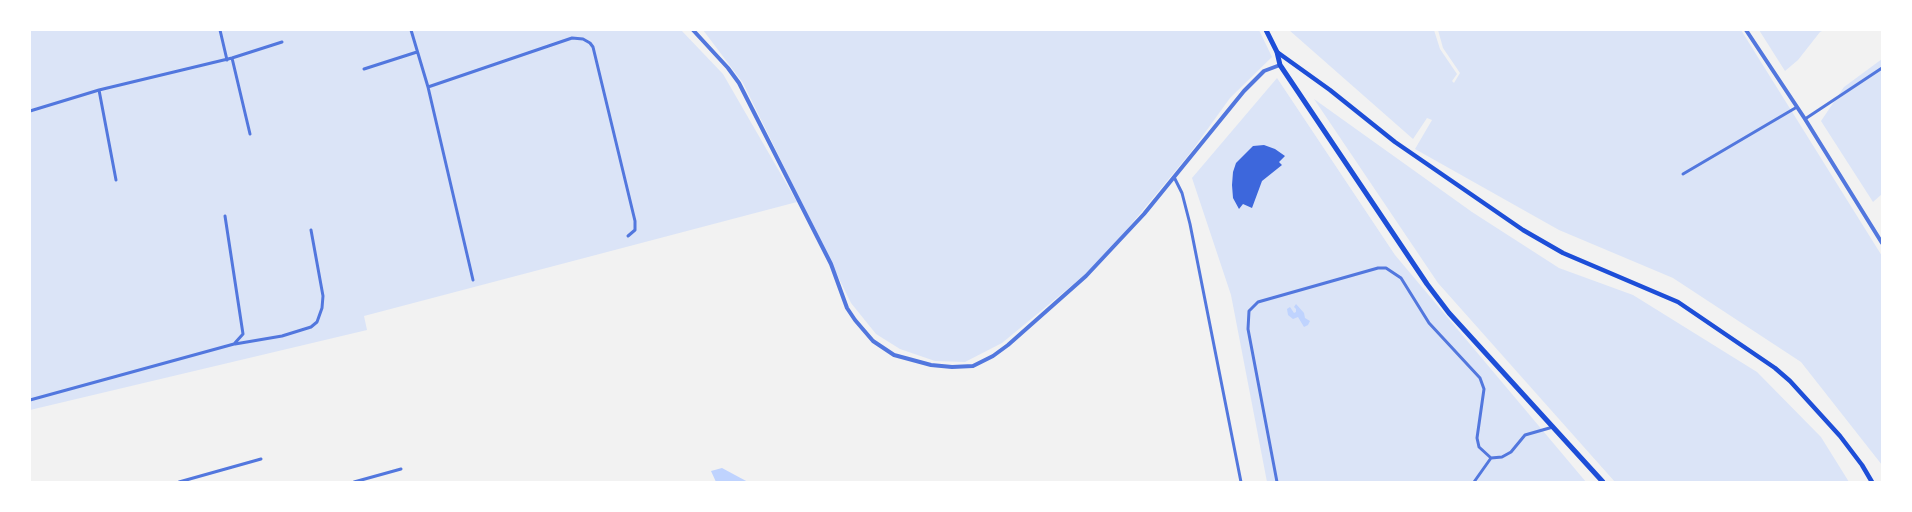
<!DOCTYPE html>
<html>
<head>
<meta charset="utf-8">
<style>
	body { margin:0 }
	#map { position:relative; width:1912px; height:512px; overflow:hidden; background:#f2f2f2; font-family:"Golos Text",sans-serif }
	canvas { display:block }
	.frame { position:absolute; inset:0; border:31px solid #fff; pointer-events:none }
</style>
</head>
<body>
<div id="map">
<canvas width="1912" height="512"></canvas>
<div class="frame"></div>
</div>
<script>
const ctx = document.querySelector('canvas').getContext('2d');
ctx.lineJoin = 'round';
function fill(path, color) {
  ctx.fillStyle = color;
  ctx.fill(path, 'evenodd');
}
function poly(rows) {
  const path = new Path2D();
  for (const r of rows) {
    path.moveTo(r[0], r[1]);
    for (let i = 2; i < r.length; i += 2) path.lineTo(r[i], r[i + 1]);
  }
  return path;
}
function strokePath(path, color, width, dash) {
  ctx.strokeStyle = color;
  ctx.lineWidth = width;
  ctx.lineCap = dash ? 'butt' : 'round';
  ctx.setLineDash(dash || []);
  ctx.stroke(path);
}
const green = poly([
	[30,30,681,30,723,74,797,202,364,316,367,330,30,410],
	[703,30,1259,30,1272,57,1230,98,1191,152,1099,263,1002,343,965,362,935,361,900,349,876,334,851,303,743,83],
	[1289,30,1434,30,1440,49,1457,74,1452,81,1454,83,1460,73,1443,48,1438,30,1741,30,1882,256,1882,465,1801,362,1673,278,1559,230,1415,149,1432,120,1427,118,1413,139],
	[1759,30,1824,30,1820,32,1798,60,1785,71],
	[1882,59,1882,194,1873,202,1821,121,1844,87],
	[1277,78,1395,255,1586,482,1267,482,1231,295,1192,178],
	[1314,99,1472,212,1559,268,1633,295,1757,372,1821,437,1849,482,1615,482,1438,283]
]);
const water = poly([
	[1296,304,1304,313,1305,318,1310,321,1308,325,1304,327,1298,317,1293,319,1288,315,1287,309,1290,307,1294,313,1296,312,1296,309,1294,307],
	[722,468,748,482,716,482,711,471]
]);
const building = poly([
	[1264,145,1275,149,1285,156,1279,162,1282,165,1262,181,1252,208,1243,204,1239,209,1233,198,1232,185,1233,172,1236,163,1253,146]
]);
const minor = poly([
	[220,30,227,60],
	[411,30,428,87,473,280],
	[232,58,250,134],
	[364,69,417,52],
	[428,87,572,38,583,39,590,43,593,47,635,221,635,230,628,236],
	[99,90,116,180],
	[30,111,99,90,232,58,282,42],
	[1805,119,1882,68],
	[1683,174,1797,107],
	[1174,177,1182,193,1190,224,1241,482],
	[235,344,282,336,311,327,317,322,322,308,323,296,311,230],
	[30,400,234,344,243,334,225,216],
	[1491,458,1502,457,1511,452,1525,435,1553,427],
	[179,482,261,459],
	[354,482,401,469],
	[1277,482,1248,329,1249,311,1258,302,1378,268,1386,268,1401,278,1429,323,1480,378,1484,389,1477,438,1479,447,1491,458],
	[1474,482,1491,458]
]);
const tertiary = poly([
	[693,30,728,68,739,83,831,264,847,308,855,320,873,341,894,355,931,365,952,367,973,366,993,356,1008,345,1086,276,1144,214,1244,91,1264,71,1280,65],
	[1746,30,1805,119,1882,243]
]);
const secondary = poly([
	[1277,52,1330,90,1395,142,1523,230,1563,253,1678,302,1775,368,1790,381,1840,436,1862,465,1872,482]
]);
const primary = poly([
	[1266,30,1277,52,1280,65,1427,284,1449,313,1603,482]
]);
fill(green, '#dbe4f7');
fill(water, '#bfd3fe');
fill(building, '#3d67dc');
strokePath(minor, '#5277de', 3);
strokePath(tertiary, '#5277de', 4);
strokePath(secondary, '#1d4ed8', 4.5);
strokePath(primary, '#1d4ed8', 5);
</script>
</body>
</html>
